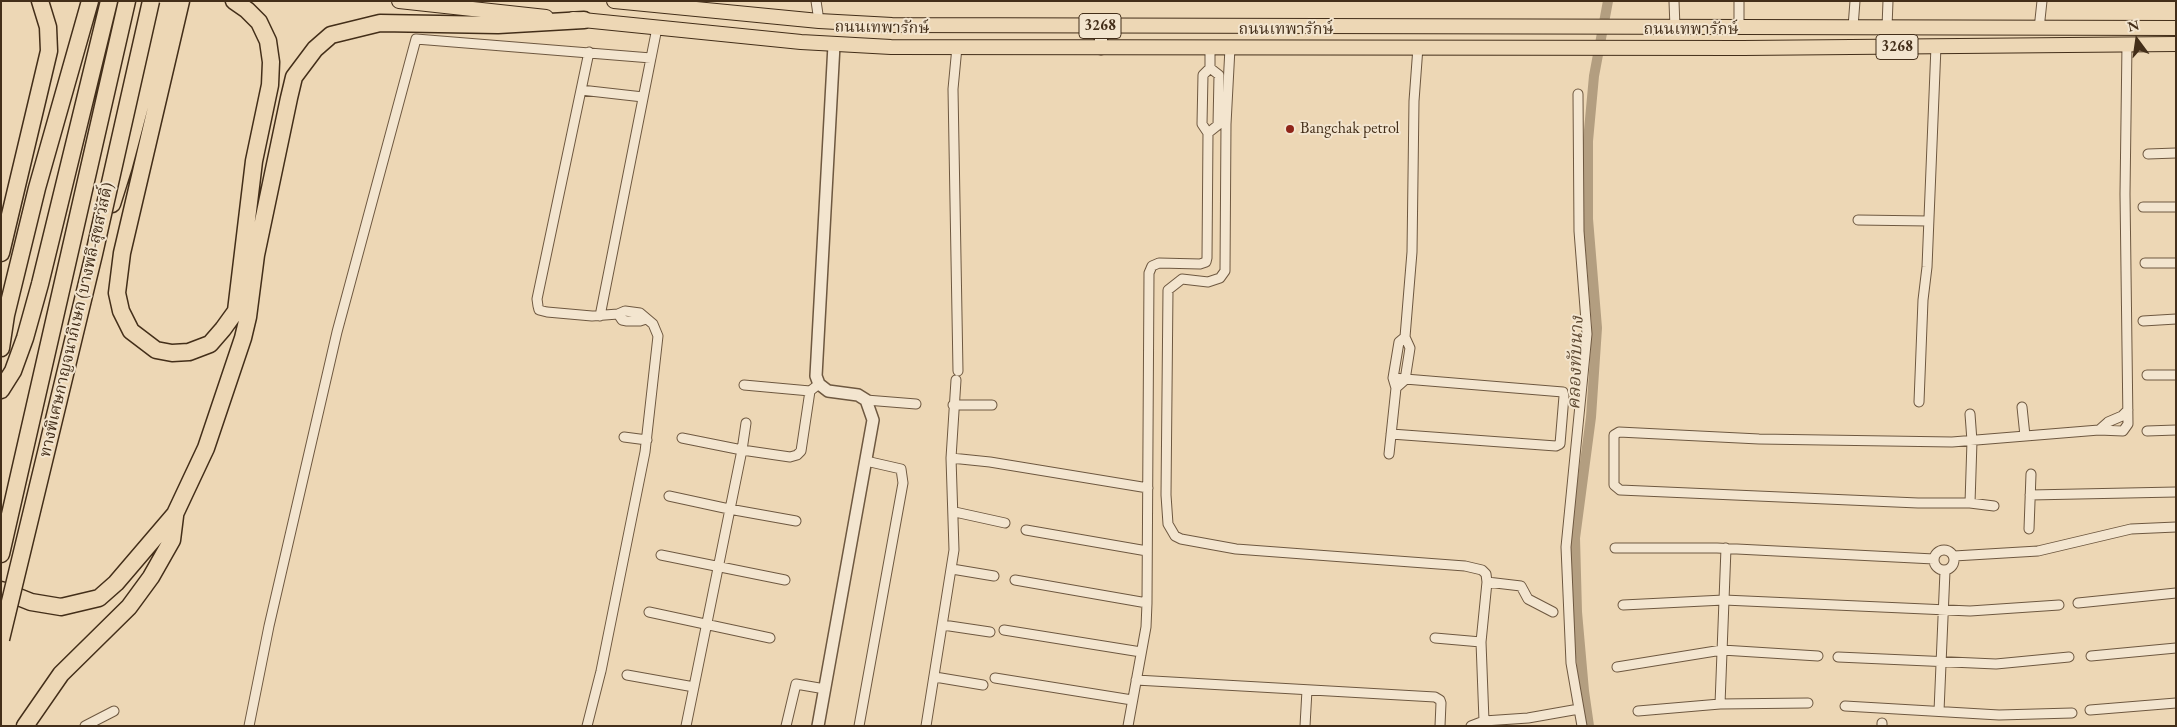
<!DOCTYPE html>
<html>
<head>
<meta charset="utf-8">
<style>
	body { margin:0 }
	#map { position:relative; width:2177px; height:727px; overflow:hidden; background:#edd7b5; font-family:"EB Garamond",serif }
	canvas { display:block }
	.frame { position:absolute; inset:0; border:2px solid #432e19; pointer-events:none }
	.north { position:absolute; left:2112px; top:15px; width:50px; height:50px; -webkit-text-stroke:4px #f3e5cf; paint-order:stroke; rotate:346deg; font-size:14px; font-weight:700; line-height:20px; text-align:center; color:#432e19 }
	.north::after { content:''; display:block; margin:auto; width:18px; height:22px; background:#432e19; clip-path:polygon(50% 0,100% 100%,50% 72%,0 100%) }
</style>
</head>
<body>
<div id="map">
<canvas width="2177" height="727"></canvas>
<div class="frame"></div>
<div class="north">N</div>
</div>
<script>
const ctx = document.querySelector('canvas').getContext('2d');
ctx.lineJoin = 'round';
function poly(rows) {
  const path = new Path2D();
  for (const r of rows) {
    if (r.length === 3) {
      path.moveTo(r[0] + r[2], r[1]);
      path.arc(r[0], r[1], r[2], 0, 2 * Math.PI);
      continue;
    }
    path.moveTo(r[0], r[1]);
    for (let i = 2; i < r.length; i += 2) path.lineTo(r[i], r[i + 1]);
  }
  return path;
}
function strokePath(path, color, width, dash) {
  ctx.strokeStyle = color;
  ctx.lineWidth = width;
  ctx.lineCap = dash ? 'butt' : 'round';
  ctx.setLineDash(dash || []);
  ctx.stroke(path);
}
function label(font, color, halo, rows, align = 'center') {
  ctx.font = font + ' "EB Garamond","Noto Serif Thai",serif';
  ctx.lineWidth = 4;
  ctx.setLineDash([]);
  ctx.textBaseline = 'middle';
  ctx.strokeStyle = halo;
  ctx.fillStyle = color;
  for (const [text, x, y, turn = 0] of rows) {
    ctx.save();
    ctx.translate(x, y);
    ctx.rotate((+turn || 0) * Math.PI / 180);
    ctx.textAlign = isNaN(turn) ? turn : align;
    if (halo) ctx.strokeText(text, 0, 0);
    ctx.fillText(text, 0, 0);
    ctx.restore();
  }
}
const canal = poly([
	[1589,726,1584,691,1577,612,1575,538,1591,417,1597,328,1588,219,1588,141,1594,76,1608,1]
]);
const minor = poly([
	[816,1,819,21],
	[1674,1,1675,28],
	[1739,1,1739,27],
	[1853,27,1855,1],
	[1887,27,1888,1],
	[2039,29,2042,1],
	[957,47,953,89,958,371],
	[1230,48,1226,124,1225,271,1220,278,1208,282,1182,279,1168,290,1166,495,1168,524,1175,536,1181,539,1236,549,1465,566,1482,570,1486,574,1487,582,1481,642,1484,721],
	[581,90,643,97],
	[1578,94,1579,231,1587,334,1566,547,1571,663,1582,726],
	[1208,133,1218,125,1219,75,1210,68],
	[2148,154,2176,153],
	[2143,207,2176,207],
	[1858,220,1928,221],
	[2145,263,2176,263],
	[618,314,622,320,627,321,640,321,646,319],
	[600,316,651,58],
	[2143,321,2176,319],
	[2147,375,2176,375],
	[744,385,810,391],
	[1396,388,1405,380,1410,348,1405,337,1412,252,1414,101,1418,47],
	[866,400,916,404],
	[1919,402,1923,300,1927,267,1936,46],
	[953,405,992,405],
	[2022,407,2025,436],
	[1970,414,1972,441,1970,503],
	[2099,430,2108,422,2122,416,2128,410],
	[2147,431,2176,430],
	[1391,434,1556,446,1560,444,1564,396,1563,392,1393,378],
	[624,437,647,440],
	[682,438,742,450,790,457,797,455,801,451,810,391,819,384],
	[1389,454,1396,388,1393,378,1399,342,1405,337],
	[951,458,990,462,1148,488],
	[2030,495,2176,492],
	[669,496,729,509,796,521],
	[1994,506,1970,503,1918,503,1620,490,1614,485,1614,435,1619,432,1759,439,1952,442,2099,430,2123,431,2128,424,2125,194,2127,44],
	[955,512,1005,523],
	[2029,529,2031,474],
	[1026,530,1147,551],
	[1615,548,1717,548,1934,559],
	[1944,560,10],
	[661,555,785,580],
	[1954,556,2038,551,2131,529,2176,527],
	[952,569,994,576],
	[1015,580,1147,603],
	[1487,582,1521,586,1528,599,1553,612],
	[2078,603,2176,593],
	[1623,605,1724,600,1970,611,2059,605],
	[649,612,770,638],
	[943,625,990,632],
	[1004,630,1141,652],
	[1435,638,1481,642],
	[2091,656,2176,648],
	[1838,657,1996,664,2069,657],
	[1617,667,1722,650,1818,656],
	[627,675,694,687],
	[935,677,983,685],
	[995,678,1132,700],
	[1136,680,1435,697,1440,700,1441,703,1440,726],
	[1720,704,1726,548],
	[1845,706,1999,715,2072,713],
	[2090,710,2176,703],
	[1638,711,1720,704,1808,703],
	[1939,711,1945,571],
	[1882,723,1882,726],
	[85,726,114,711],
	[249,726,269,626,337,332,416,39,651,58,657,28],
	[587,726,601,671,645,452,658,336,653,324,640,313,625,311,618,314,592,316,547,312,539,310,538,306,537,299,589,52],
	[686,726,742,450,746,423],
	[786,726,796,684,825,689],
	[859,726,903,483,901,469,866,461],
	[926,726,954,550,951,458,956,380],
	[1128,726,1146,627,1147,603,1149,273,1152,266,1159,263,1200,264,1206,262,1207,258,1208,133,1202,124,1203,75,1210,68,1210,48],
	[1305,726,1307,690],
	[1471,726,1484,721,1528,718,1579,709]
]);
const tertiary = poly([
	[818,726,873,420,866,400,858,395,828,391,819,384,816,376,834,45]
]);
const secondary = poly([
	[1101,48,1101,26]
]);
const primary = poly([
	[399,1,546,17],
	[614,1,819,21,892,25,2176,28],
	[573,19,801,42,891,47,1743,48,2176,44]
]);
const motorway = poly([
	[181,1,122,253,117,293,121,311,131,331,156,350,172,353,189,352,210,344,223,329,236,311,254,161,270,85,271,62,268,41,259,22,247,10,234,1],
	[112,204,124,166,168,1],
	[1,253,49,51,48,27,40,1],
	[1,348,6,315,37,188,90,1],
	[1,390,13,371,25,338,40,284,109,1],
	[1,554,127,1],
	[1,590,31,602,61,607,99,598,116,583,175,514,206,448,243,338,248,317,256,255,289,98,294,77,315,49,331,35,380,23,498,25,584,20],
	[25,726,61,674,129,607,151,577,172,540,175,516]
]);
const motorwayBridge = poly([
	[1,639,94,254,151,1]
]);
const markers = [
	[1290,129,5,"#8f2418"]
];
const shields = [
	[1100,26,42],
	[1897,47,42]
];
const shieldNames = [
	["3268",1100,26],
	["3268",1897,47]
];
const streetNames = [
	["ถนนเทพารักษ์",882,28,1],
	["ถนนเทพารักษ์",1286,30],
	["ถนนเทพารักษ์",1691,30],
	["ทางพิเศษกาญจนาภิเษก (บางพลี-สุขสวัสดิ์)",77,320,-77]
];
const poiNames = [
	["Bangchak petrol",1300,129]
];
const waterNames = [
	["คลองทับนาง",1576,363,-88]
];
strokePath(canal, '#b39e80', 10);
strokePath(minor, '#6e5840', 11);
strokePath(tertiary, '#6e5840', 14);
strokePath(secondary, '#432e19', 15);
strokePath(primary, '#432e19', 16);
strokePath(motorway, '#432e19', 19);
strokePath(minor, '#f3e5cf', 9);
strokePath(tertiary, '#f3e5cf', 11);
strokePath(secondary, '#f3e5cf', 12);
strokePath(primary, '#edd7b5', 14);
strokePath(motorway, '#edd7b5', 16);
strokePath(motorwayBridge, '#432e19', 19, []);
strokePath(motorwayBridge, '#edd7b5', 16);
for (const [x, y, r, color] of markers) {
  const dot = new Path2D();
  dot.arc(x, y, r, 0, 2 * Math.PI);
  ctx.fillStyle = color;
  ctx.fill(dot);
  strokePath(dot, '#f3e5cf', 2);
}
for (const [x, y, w] of shields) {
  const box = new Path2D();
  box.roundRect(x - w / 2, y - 12.5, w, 25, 4);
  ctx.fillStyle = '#f3e5cf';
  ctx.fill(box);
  strokePath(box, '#432e19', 1);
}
label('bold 15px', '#432e19', null, shieldNames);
label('16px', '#432e19', '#f3e5cf', streetNames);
label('16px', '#432e19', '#f3e5cf', poiNames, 'left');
label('italic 18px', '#5f4a33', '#f3e5cf', waterNames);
</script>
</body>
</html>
